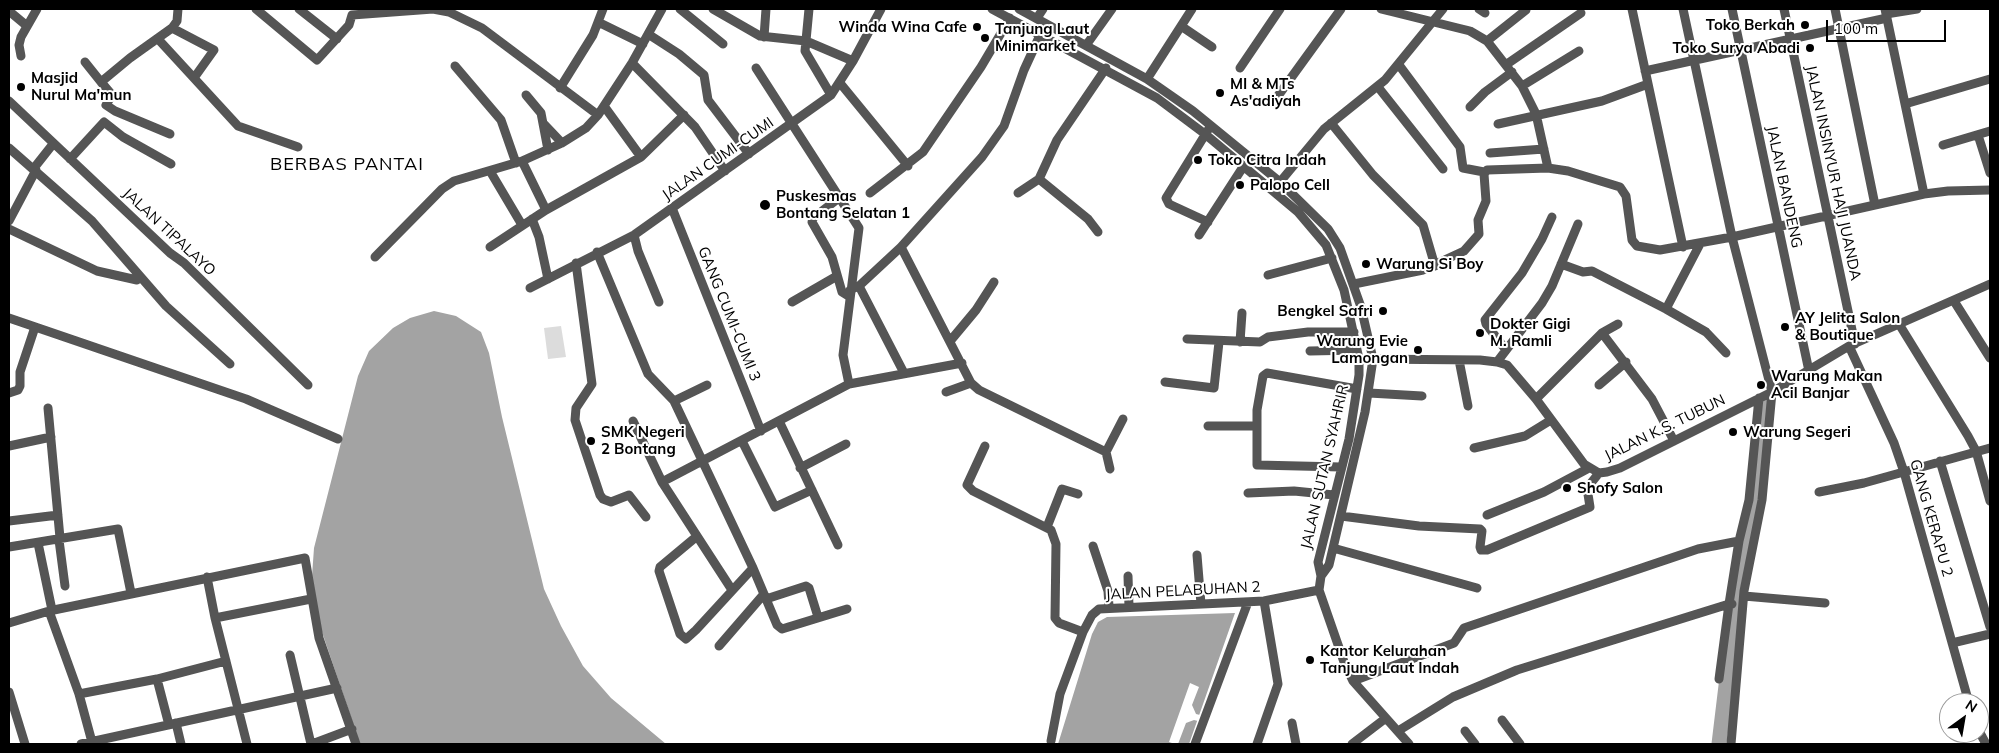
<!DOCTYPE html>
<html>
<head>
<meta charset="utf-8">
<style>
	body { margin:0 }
	#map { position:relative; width:1999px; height:753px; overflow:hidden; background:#fff; font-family:Mulish,sans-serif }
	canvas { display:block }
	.frame { position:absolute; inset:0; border:10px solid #000; pointer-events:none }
	.north { position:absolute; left:1939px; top:693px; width:50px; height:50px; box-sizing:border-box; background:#fff; border:1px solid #999; border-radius:50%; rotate:32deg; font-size:14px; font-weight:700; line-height:20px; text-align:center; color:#000 }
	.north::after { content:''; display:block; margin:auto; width:18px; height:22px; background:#000; clip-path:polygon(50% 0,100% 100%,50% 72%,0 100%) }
	.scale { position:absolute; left:1826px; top:20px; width:120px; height:22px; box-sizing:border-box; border:2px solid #000; border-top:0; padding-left:6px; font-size:15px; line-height:18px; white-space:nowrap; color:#000; -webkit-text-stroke:4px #fff; paint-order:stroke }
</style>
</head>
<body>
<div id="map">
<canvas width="1999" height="753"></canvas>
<div class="frame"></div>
<div class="north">N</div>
<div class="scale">100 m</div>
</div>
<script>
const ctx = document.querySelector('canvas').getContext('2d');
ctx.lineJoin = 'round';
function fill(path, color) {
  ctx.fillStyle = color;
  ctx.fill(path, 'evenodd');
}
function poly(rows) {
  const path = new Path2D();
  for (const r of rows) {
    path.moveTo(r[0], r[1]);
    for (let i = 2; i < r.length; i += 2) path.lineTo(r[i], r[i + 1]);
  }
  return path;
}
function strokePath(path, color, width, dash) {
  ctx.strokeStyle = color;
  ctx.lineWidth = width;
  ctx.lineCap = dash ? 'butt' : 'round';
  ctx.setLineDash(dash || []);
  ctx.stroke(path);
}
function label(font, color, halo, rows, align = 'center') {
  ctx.font = font + ' Mulish,sans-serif';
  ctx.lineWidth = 4;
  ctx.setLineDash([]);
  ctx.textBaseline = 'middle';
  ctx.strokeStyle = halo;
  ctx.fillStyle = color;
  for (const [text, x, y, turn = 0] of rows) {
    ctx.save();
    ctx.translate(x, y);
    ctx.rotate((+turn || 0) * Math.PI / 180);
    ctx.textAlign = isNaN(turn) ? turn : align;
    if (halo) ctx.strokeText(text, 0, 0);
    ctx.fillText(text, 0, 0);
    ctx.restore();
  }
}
const green = poly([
	[561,326,566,357,548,359,544,328]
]);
const water = poly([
	[434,311,456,316,481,332,489,353,502,417,544,589,561,626,583,666,611,698,666,744,360,744,321,629,312,576,314,548,358,376,369,351,393,328,410,318],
	[1235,613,1189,744,1058,744,1092,634,1098,622,1107,617]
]);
const pier = poly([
	[1190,683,1199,687,1192,705,1196,714,1200,715,1198,721,1194,720,1186,723,1178,744,1175,744,1169,742]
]);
const river = poly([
	[1719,744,1735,611,1745,545,1757,500,1764,407]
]);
const minor = poly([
	[256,9,317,60,349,25,352,15,433,9,449,12,482,28,598,115],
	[299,9,337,39],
	[680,9,723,44],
	[713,9,760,36,806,41,853,61],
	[809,9,805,51,831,95],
	[992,9,1157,98,1205,134,1298,212,1326,245,1344,290,1359,359,1359,375,1349,439,1318,562,1321,576,1319,590,1344,662,1353,681,1409,744],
	[1019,9,1147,79,1193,111,1280,182,1328,229,1340,248,1361,307,1373,359,1365,412,1329,565,1321,576],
	[1381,9,1470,31,1487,41,1522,86,1536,114,1548,168],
	[1479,9,1485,13],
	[1632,9,1683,247],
	[1683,9,1732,237,1772,392,1762,500,1744,591,1731,744],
	[1732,9,1809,371],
	[1784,9,1855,344],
	[1835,9,1875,205],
	[1885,9,1924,194],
	[9,11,27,26],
	[1886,14,1917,9],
	[1037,18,1043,9],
	[598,22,643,44],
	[1181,26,1212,47],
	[172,28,214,50,194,78],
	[648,34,679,54,704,75,708,100,749,154],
	[764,37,766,9],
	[158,39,238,126,298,147],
	[1487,41,1526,10],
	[1087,44,1112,9],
	[21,56,19,45,21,37,37,9],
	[85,62,101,82,130,58,172,28,177,21,178,9],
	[632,63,695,127,725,171],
	[1507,64,1581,13],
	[1399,65,1460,147,1463,168,1484,172],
	[455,66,501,120,516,163],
	[1240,68,1280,9],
	[1645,71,1887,18],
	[1147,79,1192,9],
	[101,82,112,95,106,105,115,111,170,134],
	[840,83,908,166],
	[1522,86,1579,51],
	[1378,87,1443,169],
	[560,88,593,35,603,9],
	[526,95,541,113,548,150],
	[1275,100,1341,9],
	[9,101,170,253,184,263,308,385],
	[1905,104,1990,79],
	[1470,107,1485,92,1512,72],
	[543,123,562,143],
	[1331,123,1373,175,1423,225,1435,266],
	[1498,124,1602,101,1648,84],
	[1208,130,1166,198,1169,204,1208,222],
	[1978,135,1990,173],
	[1943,145,1990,131],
	[9,148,92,221,166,306,230,364],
	[1490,153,1544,149],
	[641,157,684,115],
	[70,159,104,122,123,137,171,164],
	[522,161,546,210],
	[34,168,53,144],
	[490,171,522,225],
	[1039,179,1088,219,1098,232],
	[1280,182,1324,129,1385,80,1443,9],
	[870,193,923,152,981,67,1010,18],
	[1018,193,1039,179,1057,140,1106,68],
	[839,198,813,218,812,222,832,257,842,292,850,297],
	[672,208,761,431],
	[532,219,539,237,548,279],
	[9,221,36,170],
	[9,229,97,271,137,280],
	[634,235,638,251,659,302],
	[1199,235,1243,167],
	[490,247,546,210,641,157,604,106],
	[901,247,971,383,979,390,1106,452],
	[597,252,648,374,674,401,753,568,696,630,686,639,680,634,659,571,660,567,696,537],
	[375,257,442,189,454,181,522,161,562,143,586,128,598,115,632,63,662,9],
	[576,263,592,384,576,408,575,420,600,495,603,499,611,502,629,495,646,517],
	[1561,264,1583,272,1592,271,1666,309,1706,332,1726,353],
	[1268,275,1332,258],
	[1354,284,1423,270,1464,251,1479,234,1478,220,1486,201,1484,174,1487,170,1548,168,1568,171,1620,187,1626,196,1632,240,1637,246,1660,250,1732,237,1924,194,1948,191,1990,190],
	[859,286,904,373],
	[530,288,634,235,831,95,853,61,881,9],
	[850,290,859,286,901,247,982,157,1004,126,1024,70,1041,33],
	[1954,301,1990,358],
	[792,302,837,276],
	[1666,309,1700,244],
	[9,318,246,399,338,439],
	[1899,324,1968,436,1976,451,1990,501],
	[1602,333,1652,399,1674,441],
	[1187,339,1260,342,1268,337,1308,332,1354,332],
	[951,340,976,310,994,282],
	[1240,342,1242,313],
	[1849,346,1894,443,1904,472,1969,703],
	[1506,350,1486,324,1485,320,1522,273,1542,239,1552,217],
	[1310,351,1357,350],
	[1367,359,1480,360,1497,362,1507,365,1536,399,1584,464,1599,473,1607,472,1620,468,1772,392,1849,346,1990,284],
	[1459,360,1468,406],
	[1497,362,1542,303,1552,286,1578,224],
	[1165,382,1214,388,1219,342],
	[849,384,962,363],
	[1599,385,1626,362],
	[946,392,971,383],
	[9,393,18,390,20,386,20,372,35,327],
	[1369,393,1422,396],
	[1536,399,1602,333,1618,324],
	[674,401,707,385],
	[48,408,60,538],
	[633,421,662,482,732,590],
	[779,421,838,545],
	[1208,426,1256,426],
	[742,441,775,507,812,490],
	[9,446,51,437],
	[985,446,967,485,973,491,1051,530,1056,544,1055,618,1059,623,1083,632],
	[1474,448,1525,436,1551,420],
	[1940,461,1990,627],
	[1341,467,1257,465,1257,410,1263,376,1267,373,1357,389],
	[800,468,846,444],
	[1110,469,1106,452,1123,419],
	[662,482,849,384,843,355,859,228,756,68],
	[1819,492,1864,483,1990,448],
	[1248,493,1294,491,1334,495],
	[1487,515,1544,492,1589,468],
	[1341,516,1419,526,1480,529,1482,531,1480,547,1481,550,1487,550,1590,507,1587,488,1599,473],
	[9,521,58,515],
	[1047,527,1062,489,1078,494],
	[59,540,65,586],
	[38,543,52,610],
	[1093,546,1108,591,1109,607],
	[9,547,118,529,131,593],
	[1333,548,1477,588],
	[1197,555,1201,604],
	[753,568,777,625,782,629,847,609],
	[1128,576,1129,607],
	[207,577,215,618,247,744],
	[1744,596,1825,603],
	[766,599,806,586,809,588,818,617],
	[49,611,79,694,92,742],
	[215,618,311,599],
	[9,623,49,611,305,558,319,638,356,744],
	[1952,643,1990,634],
	[719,646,764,594],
	[290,655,311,744],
	[157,679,169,725],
	[1719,679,1729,604,1732,604],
	[1353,681,1454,643,1464,628,1698,549,1739,541],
	[9,692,25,744],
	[79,694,157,679,226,661],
	[1502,720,1520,744],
	[176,723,181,744],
	[1292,723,1296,744],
	[1398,731,1453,697,1517,670,1729,604,1739,541,1749,500,1759,398],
	[1465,731,1475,744],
	[1979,731,1986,744],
	[1051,741,1060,694,1083,632,1092,615,1099,609,1264,601,1319,590],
	[81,744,337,688],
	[312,744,352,729],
	[1195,744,1248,602],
	[1257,744,1278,684,1264,601],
	[1352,744,1386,718]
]);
const markers = [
	[1805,25,5,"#000"],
	[977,27,5,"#000"],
	[985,38,5,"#000"],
	[1810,48,5,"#000"],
	[21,87,5,"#000"],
	[1220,93,5,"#000"],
	[1198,160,5,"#000"],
	[1240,185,5,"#000"],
	[765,205,6,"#000"],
	[1366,264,5,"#000"],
	[1383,311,5,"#000"],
	[1785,327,5,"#000"],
	[1480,333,5,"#000"],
	[1418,350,5,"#000"],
	[1761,385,5,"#000"],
	[1733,432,5,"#000"],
	[591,441,5,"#000"],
	[1567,488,5,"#000"],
	[1310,660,5,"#000"]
];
const poiNames = [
	["Toko Berkah",1795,25,"right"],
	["Winda Wina Cafe",967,27,"right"],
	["Tanjung Laut",995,29],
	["Minimarket",995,46],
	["Toko Surya Abadi",1800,48,"right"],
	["Masjid",31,78],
	["Nurul Ma'mun",31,95],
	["MI & MTs",1230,84],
	["As'adiyah",1230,101],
	["Toko Citra Indah",1208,160],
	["Palopo Cell",1250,185],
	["Puskesmas",776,196],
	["Bontang Selatan 1",776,213],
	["Warung Si Boy",1376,264],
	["Bengkel Safri",1373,311,"right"],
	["AY Jelita Salon",1795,318],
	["& Boutique",1795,335],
	["Dokter Gigi",1490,324],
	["M. Ramli",1490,341],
	["Warung Evie",1408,341,"right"],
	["Lamongan",1408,358,"right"],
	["Warung Makan",1771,376],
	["Acil Banjar",1771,393],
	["SMK Negeri",601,432],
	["2 Bontang",601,449],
	["Warung Segeri",1743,432],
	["Shofy Salon",1577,488],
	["Kantor Kelurahan",1320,651],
	["Tanjung Laut Indah",1320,668]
];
const streetNames = [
	["JALAN CUMI-CUMI",718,159,-35],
	["JALAN INSINYUR HAJI JUANDA",1833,173,78],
	["JALAN BANDENG",1784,187,78],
	["JALAN TIPALAYO",169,232,43],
	["GANG CUMI-CUMI 3",729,314,68],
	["JALAN K.S. TUBUN",1665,428,-26],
	["JALAN SUTAN SYAHRIR",1325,467,-77],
	["GANG KERAPU 2",1931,518,74],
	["JALAN PELABUHAN 2",1183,591,-3]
];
const quarterNames = [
	["BERBAS PANTAI",347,165]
];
fill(green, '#dcdcdc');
fill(water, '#a3a3a3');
fill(pier, '#fff');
strokePath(river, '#a3a3a3', 15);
strokePath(minor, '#555', 9);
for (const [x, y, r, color] of markers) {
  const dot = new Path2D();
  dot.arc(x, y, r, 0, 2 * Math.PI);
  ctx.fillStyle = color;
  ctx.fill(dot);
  strokePath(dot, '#fff', 2);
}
label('bold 15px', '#000', '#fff', poiNames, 'left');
label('15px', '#000', '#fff', streetNames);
ctx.letterSpacing = '1px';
label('18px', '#000', '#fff', quarterNames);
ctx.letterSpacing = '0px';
</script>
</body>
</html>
